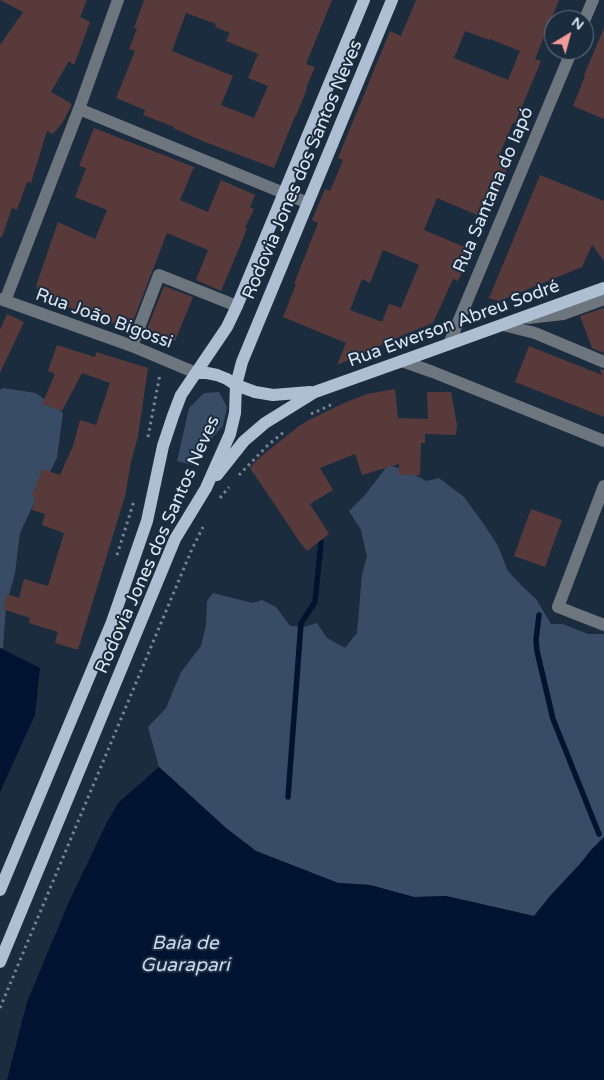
<!DOCTYPE html>
<html>
<head>
<meta charset="utf-8">
<style>
	body { margin:0 }
	#map { position:relative; width:604px; height:1080px; overflow:hidden; background:#1c2c3f; font-family:"Varela Round",sans-serif }
	canvas { display:block }
	.north { position:absolute; left:544px; top:10px; width:50px; height:50px; box-sizing:border-box; background:#1c2c3f; border:1px solid #697787; border-radius:50%; rotate:37deg; font-size:14px; font-weight:700; line-height:20px; text-align:center; color:#dde7f4 }
	.north::after { content:''; display:block; margin:auto; width:18px; height:22px; background:#f59b9a; clip-path:polygon(50% 0,100% 100%,50% 72%,0 100%) }
</style>
</head>
<body>
<div id="map">
<canvas width="604" height="1080"></canvas>
<div class="north">N</div>
</div>
<script>
const ctx = document.querySelector('canvas').getContext('2d');
ctx.lineJoin = 'round';
function fill(path, color) {
  ctx.fillStyle = color;
  ctx.fill(path, 'evenodd');
}
function poly(rows) {
  const path = new Path2D();
  for (const r of rows) {
    path.moveTo(r[0], r[1]);
    for (let i = 2; i < r.length; i += 2) path.lineTo(r[i], r[i + 1]);
  }
  return path;
}
function strokePath(path, color, width, dash) {
  ctx.strokeStyle = color;
  ctx.lineWidth = width;
  ctx.lineCap = dash ? 'butt' : 'round';
  ctx.setLineDash(dash || []);
  ctx.stroke(path);
}
function label(font, color, halo, rows, align = 'center') {
  ctx.font = font + ' "Varela Round",sans-serif';
  ctx.lineWidth = 4;
  ctx.setLineDash([]);
  ctx.textBaseline = 'middle';
  ctx.strokeStyle = halo;
  ctx.fillStyle = color;
  for (const [text, x, y, turn = 0] of rows) {
    ctx.save();
    ctx.translate(x, y);
    ctx.rotate((+turn || 0) * Math.PI / 180);
    ctx.textAlign = isNaN(turn) ? turn : align;
    if (halo) ctx.strokeText(text, 0, 0);
    ctx.fillText(text, 0, 0);
    ctx.restore();
  }
}
const green = poly([
	[3,388,36,393,63,413,57,458,38,495,20,533,15,573,6,606,3,648,0,648,0,390],
	[219,392,227,407,223,426,208,442,193,465,177,461,189,408,204,393],
	[388,465,410,472,426,481,439,478,464,497,483,523,497,544,508,571,522,586,536,599,551,624,563,624,588,634,604,634,604,837,591,850,580,864,551,895,534,916,446,896,414,897,370,885,338,883,256,851,226,828,159,767,148,727,166,708,181,672,201,646,206,625,207,601,213,593,253,603,262,600,276,607,290,626,304,627,317,623,327,638,345,648,357,633,362,574,367,557,361,530,349,511,365,495]
]);
const water = poly([
	[0,648,40,668,35,715,0,792],
	[159,767,226,828,256,851,338,883,370,885,414,897,446,896,534,916,551,895,580,864,591,850,604,837,604,1080,7,1080,27,1002,68,904,107,822,119,802]
]);
const stream = poly([
	[539,615,536,640,537,651,553,719,599,834],
	[288,797,301,623,315,602,321,542]
]);
const building = poly([
	[0,0,87,0,80,17,90,22,74,65,69,61,51,92,72,104,63,122,53,134,47,131,31,183,27,182,17,210,12,208,2,237,0,237,0,45,23,12],
	[144,0,332,0,306,64,315,67,306,88,307,89,296,116,295,116,274,168,205,142,173,128,174,127,143,115,145,110,116,98,135,51,129,49,137,29,134,28],
	[186,13,216,24,215,27,230,33,226,41,258,54,248,78,268,86,254,118,221,105,233,76,172,51],
	[416,0,559,0,535,59,541,61,515,123,513,123,498,158,509,162,499,189,493,187,483,208,480,206,477,215,437,198,424,230,472,250,458,281,453,279,433,323,408,333,337,365,346,343,283,317,296,284,294,284,307,251,318,223,312,220,325,189,330,191,343,160,338,158,390,31,401,36],
	[465,31,489,40,490,39,520,51,508,80,454,58],
	[383,250,419,265,401,308,389,304,382,322,350,310,362,279,370,283],
	[604,28,604,119,573,106,585,76,584,75],
	[94,128,194,167,180,200,208,212,221,180,255,195,250,207,254,209,245,228,247,229,221,291,196,280,208,250,167,233,130,329,42,298,36,286,58,222,95,239,107,210,75,197,86,168,79,166],
	[540,175,604,201,604,261,592,245,582,267,499,301,489,298],
	[164,286,193,297,175,341,147,329],
	[604,308,604,353,592,348,580,316],
	[7,314,24,322,0,373,0,330],
	[57,345,95,357,96,352,148,368,138,436,131,462,125,496,78,650,55,643,58,632,29,623,30,618,3,609,7,594,19,598,24,579,48,586,64,533,42,525,45,514,32,510,35,497,32,496,42,469,60,475,73,446,80,420,96,425,110,383,82,373,62,411,42,404,55,374,48,371],
	[529,346,602,375,600,369,604,370,604,417,515,382],
	[395,389,398,418,428,419,427,392,451,392,457,425,456,435,425,434,425,443,421,443,420,475,399,475,399,464,362,475,355,454,320,468,333,490,310,504,329,534,307,551,299,541,250,468,259,458,299,426,309,420,344,403,367,394],
	[531,509,562,520,545,567,514,556]
]);
const path = poly([
	[311,414,333,404],
	[148,437,160,374],
	[239,475,268,445,285,431],
	[220,498,229,487],
	[117,555,134,501],
	[0,1008,192,549,203,527]
]);
const minor = poly([
	[584,21,593,0],
	[79,109,308,203],
	[0,299,132,346,196,373],
	[5,301,79,109,118,0],
	[528,318,563,314,604,299],
	[503,325,535,333,604,362],
	[449,344,572,50],
	[132,346,159,275,237,306],
	[402,361,433,372,604,441],
	[604,486,558,607,604,625]
]);
const major = poly([
	[196,373,207,373,217,375,227,379,236,385,255,392,273,395,310,392],
	[217,475,244,441,265,423,315,392,402,361,604,288],
	[0,890,112,622,147,521,163,446,173,416,181,395,227,327,237,306,364,0],
	[0,962,175,539,206,488,230,434,235,413,236,385,242,362,392,0]
]);
const streetNames = [
	["Rodovia Jones dos Santos Neves",303,170,-67],
	["Rua Santana do Iapó",494,190,-67],
	["Rua João Bigossi",104,319,20],
	["Rua Ewerson Abreu Sodré",454,324,-20],
	["Rodovia Jones dos Santos Neves",158,545,-66]
];
const waterNames = [
	["Baía de",185,944],
	["Guarapari",185,966]
];
fill(green, '#384c66');
fill(water, '#001330');
strokePath(stream, '#001330', 5.5);
fill(building, '#583a3a');
strokePath(path, '#788595', 3, [2.5, 4]);
strokePath(minor, '#6d757f', 12);
strokePath(major, '#aebfd4', 12);
label('18px', '#dde7f4', '#1c2c3f', streetNames);
label('italic 19px', '#c9dcf3', '#1c2c3f', waterNames);
</script>
</body>
</html>
